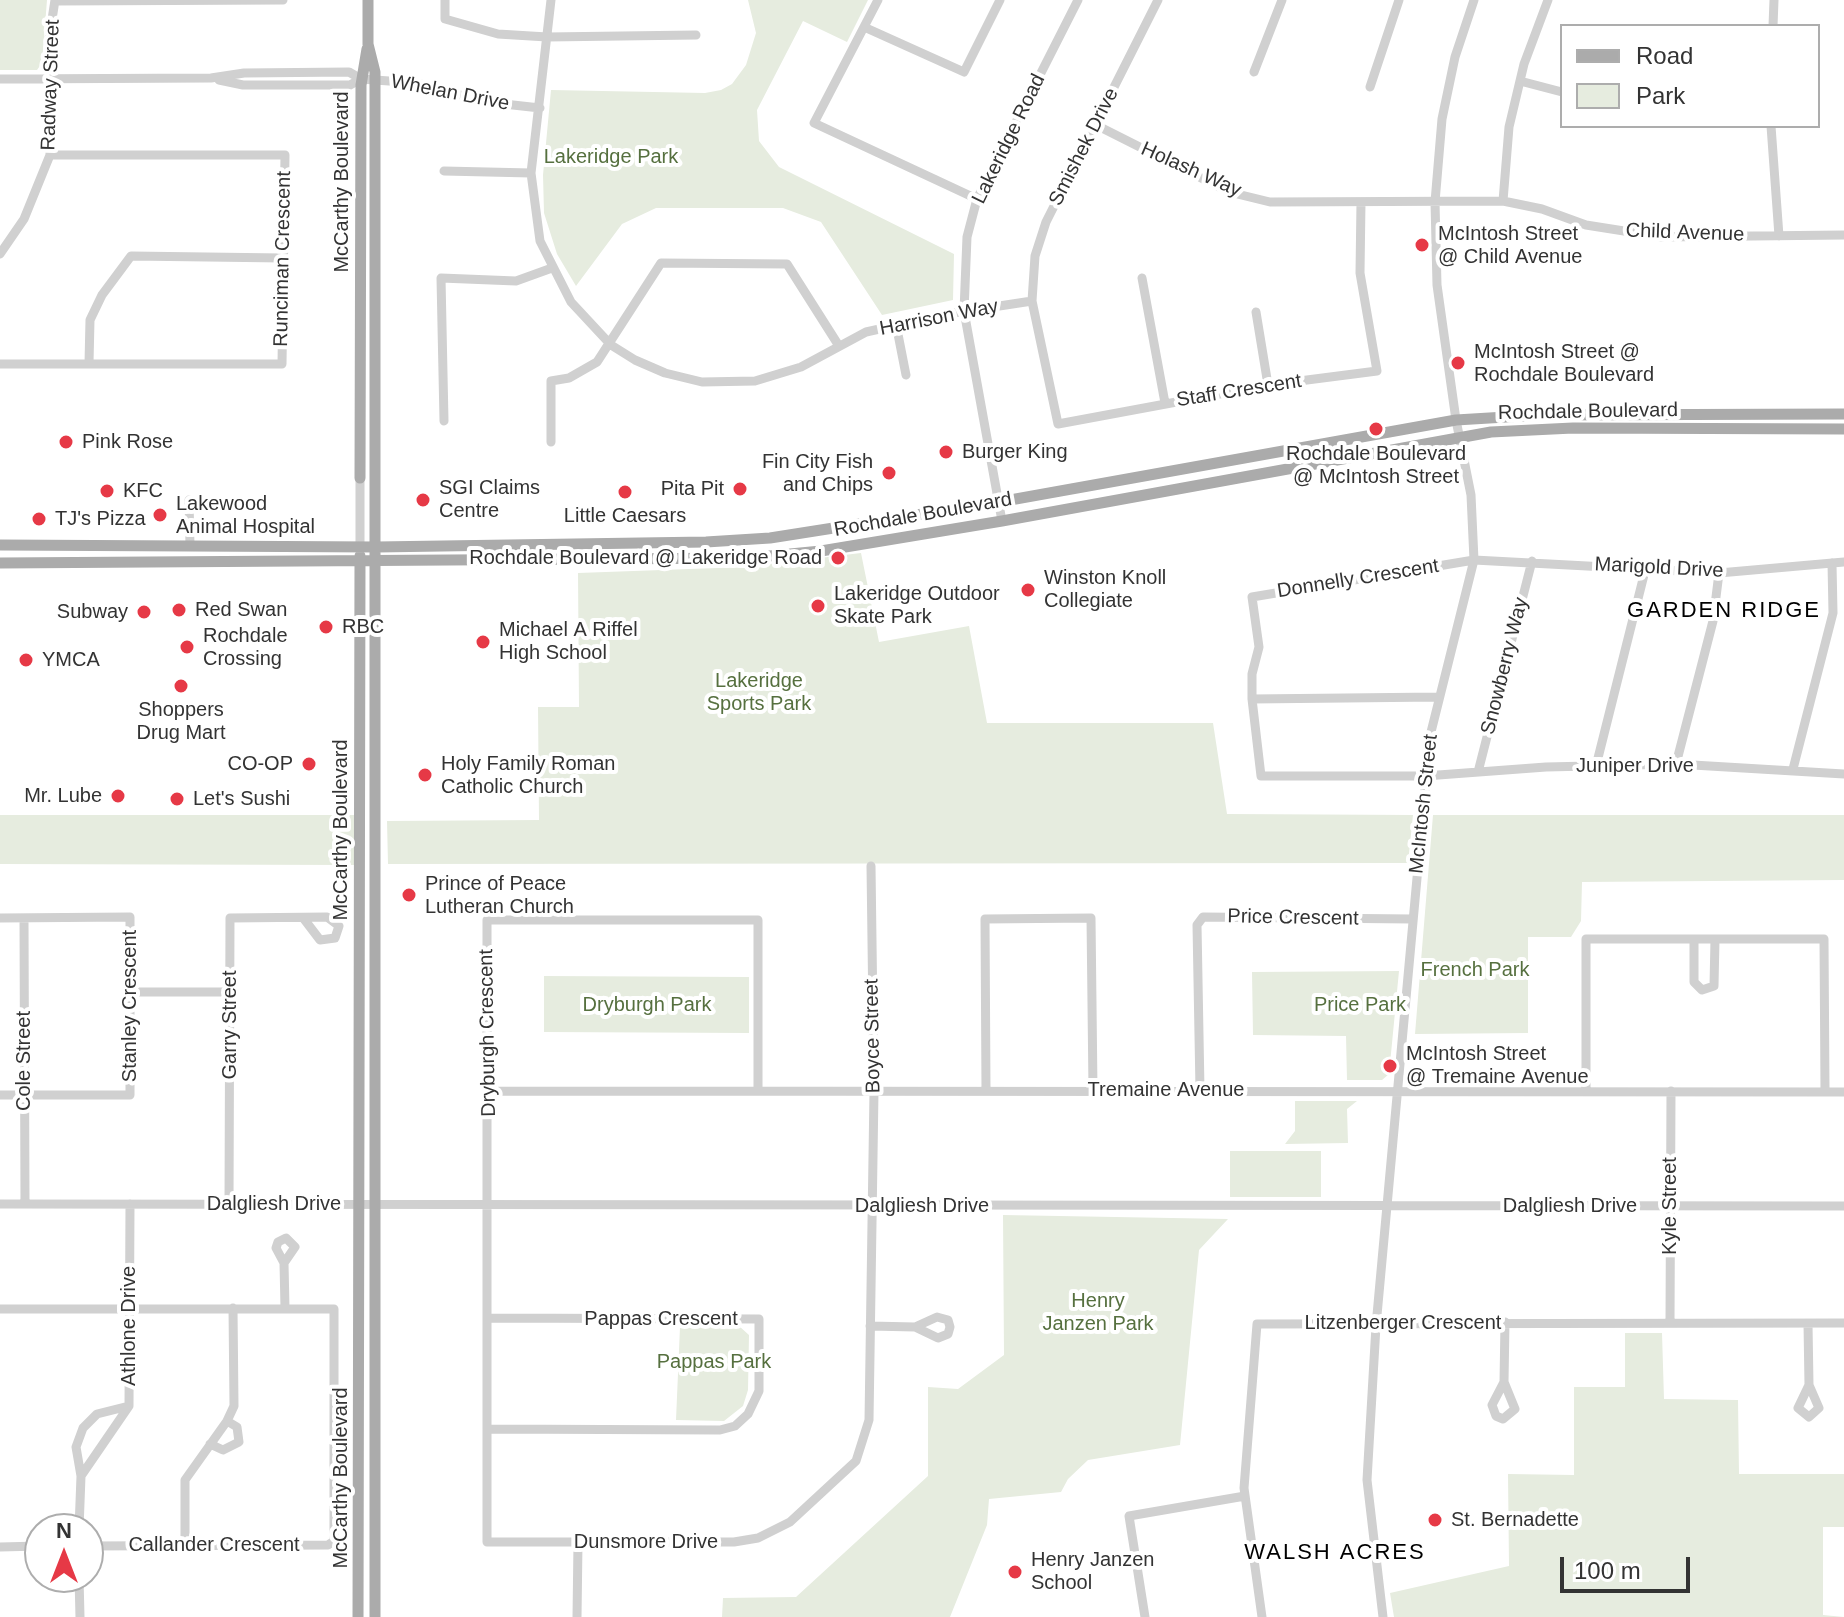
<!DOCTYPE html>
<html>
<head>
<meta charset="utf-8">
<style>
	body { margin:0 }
	#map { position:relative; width:1844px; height:1617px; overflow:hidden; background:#fff; font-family:Arial,sans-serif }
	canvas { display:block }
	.legend { position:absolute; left:1560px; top:24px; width:260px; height:104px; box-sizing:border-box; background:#fff; border:2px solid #adadad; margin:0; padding:10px 14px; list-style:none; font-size:24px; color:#333 }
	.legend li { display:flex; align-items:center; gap:16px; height:40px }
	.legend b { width:40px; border:2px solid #adadad }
	.north { position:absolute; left:24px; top:1513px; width:80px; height:80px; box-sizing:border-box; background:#fff; border:2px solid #adadad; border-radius:50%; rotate:0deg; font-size:22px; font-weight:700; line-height:32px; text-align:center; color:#333 }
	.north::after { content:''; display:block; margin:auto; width:28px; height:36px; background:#e63946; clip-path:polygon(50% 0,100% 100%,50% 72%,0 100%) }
	.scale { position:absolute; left:1560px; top:1557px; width:130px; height:36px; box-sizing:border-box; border:4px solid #333; border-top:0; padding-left:10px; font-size:24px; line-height:28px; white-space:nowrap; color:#333; -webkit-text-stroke:6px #fff; paint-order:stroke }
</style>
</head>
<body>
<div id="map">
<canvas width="1844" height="1617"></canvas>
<ul class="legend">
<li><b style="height:10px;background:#ababab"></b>Road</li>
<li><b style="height:22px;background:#e6ecdf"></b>Park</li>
</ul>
<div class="north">N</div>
<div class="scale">100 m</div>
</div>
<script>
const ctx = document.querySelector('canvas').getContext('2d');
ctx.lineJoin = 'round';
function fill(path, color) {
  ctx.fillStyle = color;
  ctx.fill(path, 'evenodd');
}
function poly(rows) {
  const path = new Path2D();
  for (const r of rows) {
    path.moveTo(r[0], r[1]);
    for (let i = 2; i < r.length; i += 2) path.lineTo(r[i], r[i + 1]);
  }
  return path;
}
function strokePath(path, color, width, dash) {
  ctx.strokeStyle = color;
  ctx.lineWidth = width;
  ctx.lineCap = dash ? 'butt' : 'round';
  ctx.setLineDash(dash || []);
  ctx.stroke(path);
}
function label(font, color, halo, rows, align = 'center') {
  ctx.font = font + ' Arial,sans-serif';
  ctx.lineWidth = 8;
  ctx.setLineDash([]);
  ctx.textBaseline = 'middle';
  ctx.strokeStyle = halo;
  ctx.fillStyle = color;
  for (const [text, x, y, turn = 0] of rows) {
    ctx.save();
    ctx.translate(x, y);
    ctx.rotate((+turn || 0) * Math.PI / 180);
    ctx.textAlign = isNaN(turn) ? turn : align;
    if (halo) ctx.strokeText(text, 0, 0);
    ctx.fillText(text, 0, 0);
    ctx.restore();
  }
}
const green = poly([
	[0,0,47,0,42,63,37,70,0,70],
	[748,0,868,0,847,42,803,21,757,110,759,141,779,167,954,254,953,300,882,315,821,222,783,208,656,208,622,224,576,286,557,254,544,213,543,175,551,90,705,93,721,90,732,84,746,65,756,33],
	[861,553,879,642,969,626,987,723,1213,723,1227,814,1413,815,1408,863,388,864,387,821,539,820,538,707,579,707,578,573,745,567],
	[0,815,354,815,356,865,0,864],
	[1433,815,1844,815,1844,880,1582,882,1581,921,1571,937,1528,937,1528,1033,1415,1034],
	[1399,971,1389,1074,1382,1080,1347,1080,1346,1036,1253,1035,1252,972],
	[544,976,749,977,749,1033,544,1032],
	[1295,1101,1357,1101,1347,1109,1348,1143,1285,1144,1295,1131],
	[1230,1151,1321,1151,1321,1197,1230,1197],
	[1003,1215,1228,1219,1199,1250,1180,1445,1088,1460,1068,1479,1061,1492,989,1499,987,1525,950,1617,722,1617,723,1598,796,1597,928,1476,928,1387,958,1389,1004,1355],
	[739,1326,749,1335,748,1390,743,1406,724,1421,676,1420,680,1327],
	[1625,1333,1662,1333,1664,1399,1738,1400,1739,1474,1844,1474,1844,1527,1823,1527,1823,1615,1844,1617,1394,1617,1390,1593,1509,1566,1508,1474,1574,1475,1574,1387,1625,1387]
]);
const minor = poly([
	[445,0,445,19,498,34,547,37,696,35],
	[551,0,531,173,540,241,571,302,611,345,635,360,665,373,702,382,755,381,801,367,866,332,947,314,1032,301],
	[878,0,814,123,977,199],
	[1158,0,1046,222,1035,256,1032,301,1058,424,1268,385,1377,371,1360,273,1361,202],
	[55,1,283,0],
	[1773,26,1774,0],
	[864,27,964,72,1000,0],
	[1254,72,1282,0],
	[0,79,211,78,244,73,349,72,361,79,417,83,486,102,540,108],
	[219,80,243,85,350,85,361,79],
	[1520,81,1562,92],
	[1370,87,1399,0],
	[1096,125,1229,192,1270,202,1503,201,1542,209,1586,225,1662,237,1844,235],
	[1771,126,1779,236],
	[444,171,531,173],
	[1503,201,1509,127,1524,64,1548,0],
	[0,254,24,219,50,155,49,39,55,0],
	[1142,278,1165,403],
	[1256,312,1268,385],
	[896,324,906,375],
	[89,363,90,320,102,295,131,256,283,258],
	[0,364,282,364,285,155,50,155],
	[444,421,441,278,516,281,552,268],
	[551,442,551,381,569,378,597,362,661,263,787,264,839,346],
	[189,500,190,546],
	[1002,521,964,311,967,237,977,199,1078,0],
	[360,547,360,478],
	[1844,562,1719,573,1474,560,1252,597,1259,647,1252,674,1252,699,1261,776,1425,776,1546,767,1676,764,1844,774],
	[1252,699,1438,697],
	[1676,764,1713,621,1719,573],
	[1596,766,1645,571],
	[1793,769,1833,613,1832,563],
	[1478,772,1532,561],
	[0,918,130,917,130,1095,0,1095],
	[24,918,25,1204],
	[1694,939,1694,982,1702,990,1714,986,1715,939],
	[130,992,230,992],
	[1200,1090,1197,925,1203,917,1413,919],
	[489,1091,1844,1092],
	[758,1091,758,920,487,920,487,1542,734,1542,758,1538,790,1522,856,1461,869,1420,874,1091,871,866],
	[986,1091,985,919,1091,918,1093,1090],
	[1586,1091,1586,939,1824,939,1825,1091],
	[0,1204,1844,1206],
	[229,1204,230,918,327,917,339,926,335,938,320,940,304,919],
	[284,1263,295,1247,286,1238,278,1242,276,1248,284,1263,285,1308],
	[0,1309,334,1309,334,1541,328,1545,88,1546],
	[1670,1321,1671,1091],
	[1808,1324,1809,1385,1798,1408,1809,1417,1819,1408,1809,1385],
	[870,1326,915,1327,938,1338,948,1334,950,1327,948,1320,937,1317,915,1327],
	[1504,1382,1515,1409,1503,1419,1496,1416,1492,1405,1504,1382,1505,1322],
	[487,1429,720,1430,735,1426,748,1414,759,1391,759,1319,487,1318],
	[210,1444,223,1450,239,1442,237,1427,227,1421],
	[81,1476,76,1447,83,1428,97,1414,129,1406],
	[79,1529,81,1476,129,1406,130,1204],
	[185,1546,185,1480,227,1421,234,1406,233,1308],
	[0,1547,40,1546],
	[79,1577,80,1617],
	[577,1617,578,1543],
	[1145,1617,1129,1516,1245,1496],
	[1262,1617,1244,1488,1257,1324,1844,1323],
	[1383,1617,1367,1480,1376,1326,1430,736,1474,560,1471,495,1456,420,1437,285,1435,202,1442,119,1455,57,1474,0]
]);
const major = poly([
	[368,0,368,44,375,72,375,1617],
	[360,478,361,85,367,49],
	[0,545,377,547,706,542,770,538,999,502,1456,420,1539,415,1844,414],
	[0,563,749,558,821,551,1002,521,1491,432,1573,428,1844,429],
	[358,1617,360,556]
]);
const markers = [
	[1422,245,8,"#e63946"],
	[1458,363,8,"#e63946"],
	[1376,429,8,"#e63946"],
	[66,442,8,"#e63946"],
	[946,452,8,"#e63946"],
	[889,473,8,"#e63946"],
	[740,489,8,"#e63946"],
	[107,491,8,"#e63946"],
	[625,492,8,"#e63946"],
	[423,500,8,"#e63946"],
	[160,515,8,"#e63946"],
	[39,519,8,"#e63946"],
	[838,558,8,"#e63946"],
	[1028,590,8,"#e63946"],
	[818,606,8,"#e63946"],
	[179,610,8,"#e63946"],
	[144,612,8,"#e63946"],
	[326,627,8,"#e63946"],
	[483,642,8,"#e63946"],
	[187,647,8,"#e63946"],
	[26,660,8,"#e63946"],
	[181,686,8,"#e63946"],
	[309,764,8,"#e63946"],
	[425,775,8,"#e63946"],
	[118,796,8,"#e63946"],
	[177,799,8,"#e63946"],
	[409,895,8,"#e63946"],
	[1390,1066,8,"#e63946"],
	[1435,1520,8,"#e63946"],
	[1015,1572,8,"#e63946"]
];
const streetNames = [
	["Radway Street",51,85,-88],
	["Whelan Drive",450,93,11],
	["Lakeridge Road",1009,139,-64],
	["Smishek Drive",1084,147,-63],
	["Holash Way",1191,170,24],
	["McCarthy Boulevard",342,182,-90],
	["Child Avenue",1685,233,2],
	["Runciman Crescent",283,259,-89],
	["Harrison Way",939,318,-11],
	["Staff Crescent",1239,391,-9],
	["Rochdale Boulevard",1588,412,-1],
	["Rochdale Boulevard",923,515,-10],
	["Marigold Drive",1659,568,3],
	["Donnelly Crescent",1358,579,-9],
	["Snowberry Way",1505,666,-76],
	["Juniper Drive",1635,766],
	["McIntosh Street",1424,804,-84],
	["McCarthy Boulevard",341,830,-90],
	["Price Crescent",1293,918,1],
	["Stanley Crescent",130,1006,-90],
	["Garry Street",230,1025,-90],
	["Dryburgh Crescent",488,1033,-91],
	["Boyce Street",873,1036,-91],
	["Cole Street",24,1061,-90],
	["Tremaine Avenue",1166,1090],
	["Dalgliesh Drive",274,1204],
	["Dalgliesh Drive",922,1206],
	["Dalgliesh Drive",1570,1206],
	["Kyle Street",1670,1206,-90],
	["Pappas Crescent",661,1319],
	["Litzenberger Crescent",1403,1323],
	["Athlone Drive",129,1326,-90],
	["McCarthy Boulevard",341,1478,-90],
	["Dunsmore Drive",646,1542],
	["Callander Crescent",214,1545]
];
const parkNames = [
	["Lakeridge Park",611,157],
	["Lakeridge",759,681],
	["Sports Park",759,704],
	["French Park",1475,970],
	["Dryburgh Park",647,1005],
	["Price Park",1360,1005],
	["Henry",1098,1301],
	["Janzen Park",1098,1324],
	["Pappas Park",714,1362]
];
const poiNames = [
	["McIntosh Street",1438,234],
	["@ Child Avenue",1438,257],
	["McIntosh Street @",1474,352],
	["Rochdale Boulevard",1474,375],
	["Pink Rose",82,442],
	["Burger King",962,452],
	["Rochdale Boulevard",1376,454,"center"],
	["@ McIntosh Street",1376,477,"center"],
	["Fin City Fish",873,462,"right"],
	["and Chips",873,485,"right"],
	["SGI Claims",439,488],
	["Centre",439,511],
	["Pita Pit",724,489,"right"],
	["KFC",123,491],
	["Lakewood",176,504],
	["Animal Hospital",176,527],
	["Little Caesars",625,516,"center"],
	["TJ's Pizza",55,519],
	["Rochdale Boulevard @ Lakeridge Road",822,558,"right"],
	["Winston Knoll",1044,578],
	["Collegiate",1044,601],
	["Lakeridge Outdoor",834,594],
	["Skate Park",834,617],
	["Red Swan",195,610],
	["Subway",128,612,"right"],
	["RBC",342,627],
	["Michael A Riffel",499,630],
	["High School",499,653],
	["Rochdale",203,636],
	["Crossing",203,659],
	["YMCA",42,660],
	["Shoppers",181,710,"center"],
	["Drug Mart",181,733,"center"],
	["CO-OP",293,764,"right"],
	["Holy Family Roman",441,764],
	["Catholic Church",441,787],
	["Mr. Lube",102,796,"right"],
	["Let's Sushi",193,799],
	["Prince of Peace",425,884],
	["Lutheran Church",425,907],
	["McIntosh Street",1406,1054],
	["@ Tremaine Avenue",1406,1077],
	["St. Bernadette",1451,1520],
	["Henry Janzen",1031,1560],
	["School",1031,1583]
];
const neighbourhoodNames = [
	["GARDEN RIDGE",1724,611],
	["WALSH ACRES",1335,1553]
];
fill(green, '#e6ecdf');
strokePath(minor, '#d0d0d0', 9);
strokePath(major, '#ababab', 11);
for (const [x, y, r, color] of markers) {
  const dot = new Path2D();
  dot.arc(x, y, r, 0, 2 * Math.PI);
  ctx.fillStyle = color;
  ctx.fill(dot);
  strokePath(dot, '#fff', 3);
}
label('20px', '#333', '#fff', streetNames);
label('20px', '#56703f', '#fff', parkNames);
label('20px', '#333', '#fff', poiNames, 'left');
ctx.letterSpacing = '2px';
label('22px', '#000', '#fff', neighbourhoodNames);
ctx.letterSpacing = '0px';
</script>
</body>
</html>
